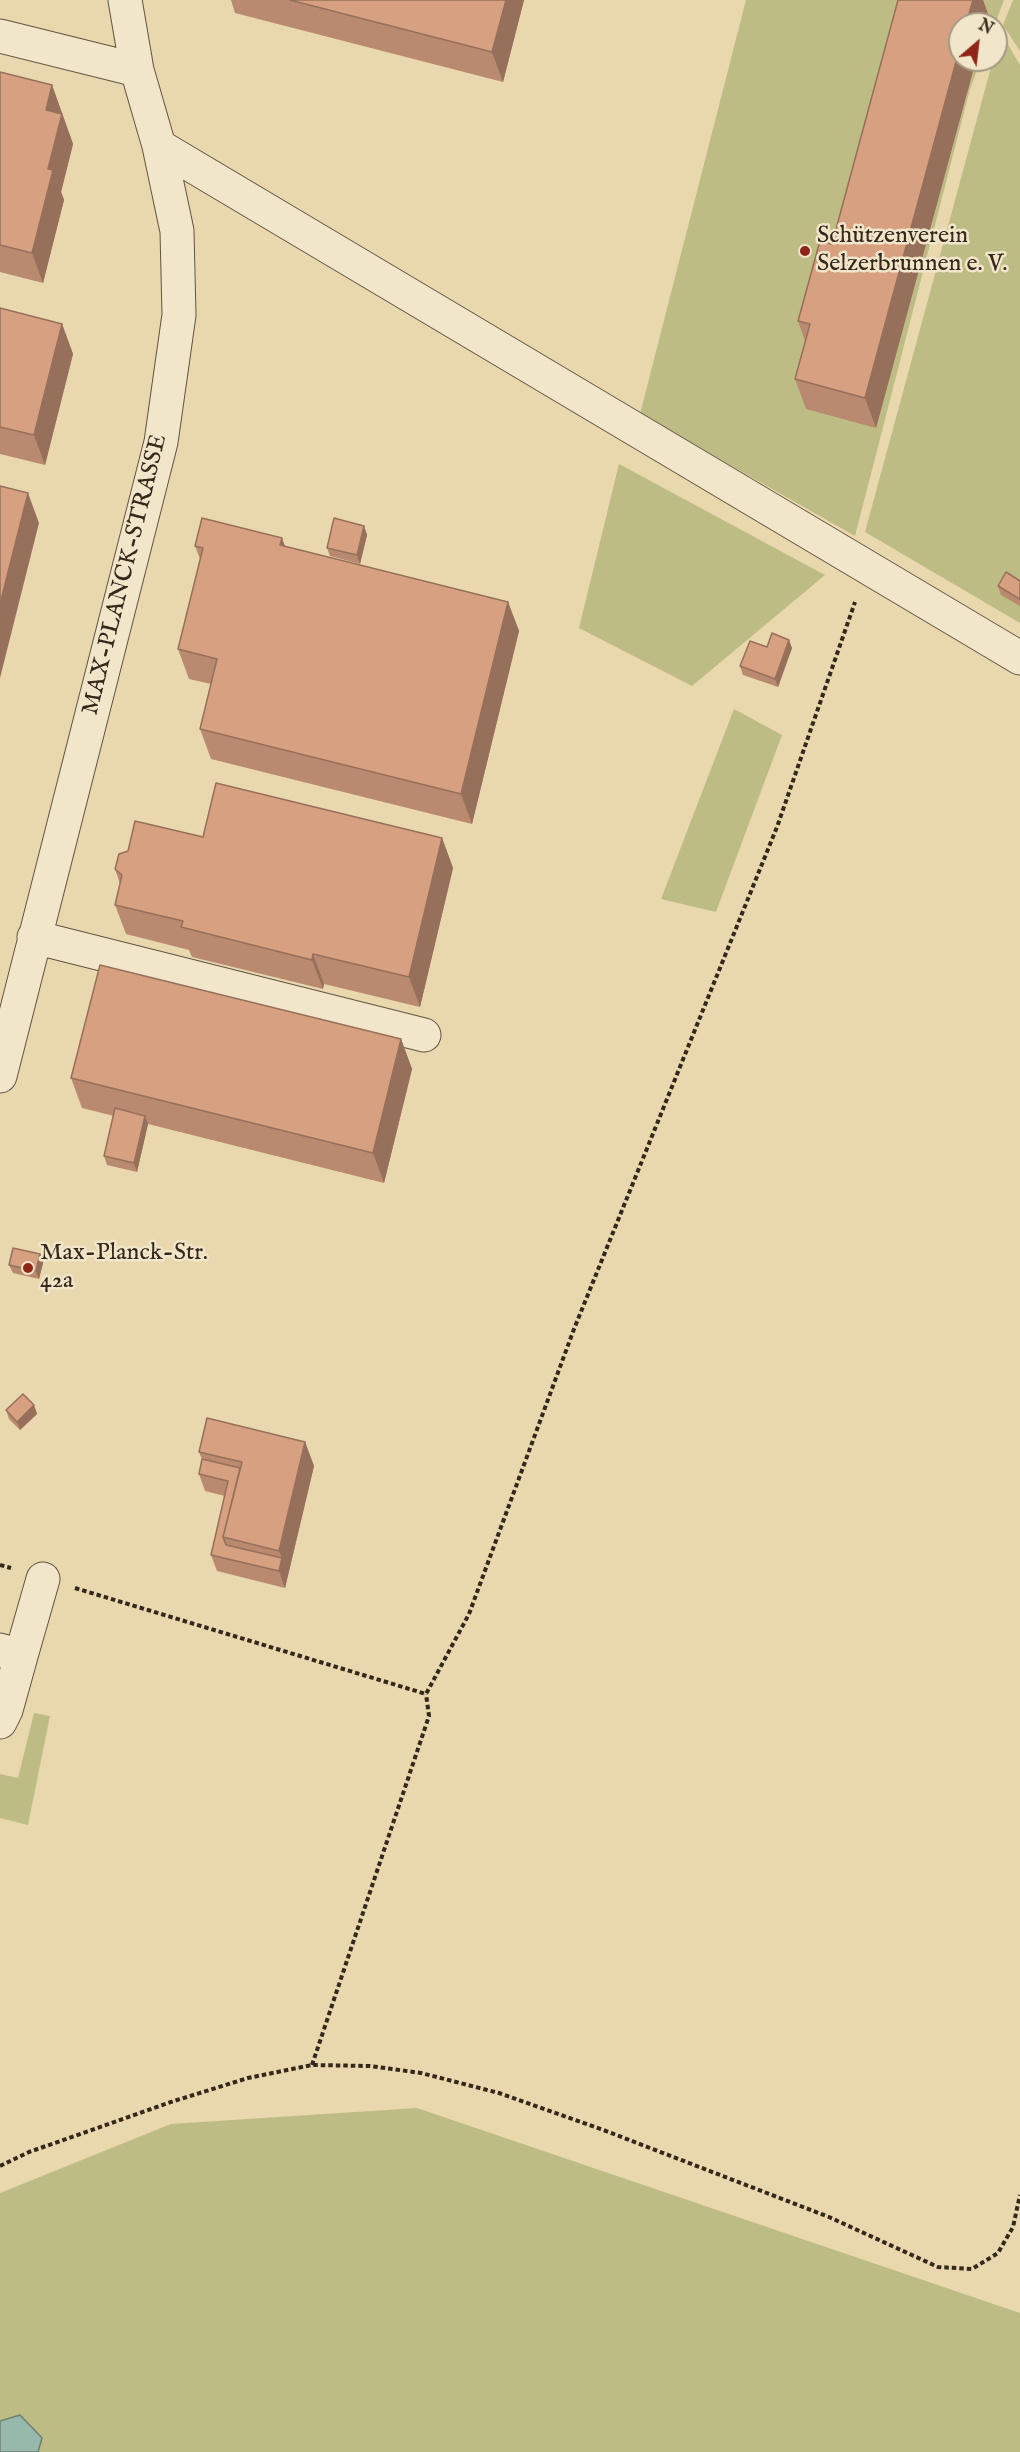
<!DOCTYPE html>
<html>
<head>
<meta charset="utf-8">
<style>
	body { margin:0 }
	#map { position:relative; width:1020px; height:2452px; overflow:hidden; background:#e9d7ad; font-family:"IM FELL English",serif }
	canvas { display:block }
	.north { position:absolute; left:948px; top:12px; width:60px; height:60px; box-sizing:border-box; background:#f1e5ca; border:2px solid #a59984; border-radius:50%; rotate:28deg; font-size:16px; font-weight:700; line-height:24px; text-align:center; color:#34281b }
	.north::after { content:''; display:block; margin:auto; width:21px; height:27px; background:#8f2418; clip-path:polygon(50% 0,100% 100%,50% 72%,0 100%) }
</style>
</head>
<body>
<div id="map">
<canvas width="1020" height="2452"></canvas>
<div class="north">N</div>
</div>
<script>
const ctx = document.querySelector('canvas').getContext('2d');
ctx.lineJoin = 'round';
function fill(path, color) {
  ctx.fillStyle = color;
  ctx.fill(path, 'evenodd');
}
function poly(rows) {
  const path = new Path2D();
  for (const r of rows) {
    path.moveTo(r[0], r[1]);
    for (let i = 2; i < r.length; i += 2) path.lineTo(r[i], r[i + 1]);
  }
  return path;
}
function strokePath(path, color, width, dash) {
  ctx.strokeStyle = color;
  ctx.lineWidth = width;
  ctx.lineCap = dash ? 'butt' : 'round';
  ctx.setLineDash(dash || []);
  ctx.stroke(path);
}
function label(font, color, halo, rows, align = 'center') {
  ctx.font = font + ' "IM FELL English",serif';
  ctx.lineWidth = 5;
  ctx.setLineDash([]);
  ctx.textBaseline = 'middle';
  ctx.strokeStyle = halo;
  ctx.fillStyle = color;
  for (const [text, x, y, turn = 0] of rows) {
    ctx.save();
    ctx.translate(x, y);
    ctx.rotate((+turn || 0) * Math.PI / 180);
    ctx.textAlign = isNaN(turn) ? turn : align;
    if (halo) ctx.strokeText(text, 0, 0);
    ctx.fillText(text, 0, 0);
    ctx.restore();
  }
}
const green = poly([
	[746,0,1004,0,995,24,960,24,960,60,981,60,970,89,855,536,640,414],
	[1013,0,1020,0,1020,51,1003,25],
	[1000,31,1020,65,1020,623,865,532,993,60,996,60,996,47],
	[619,464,825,575,692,686,579,628],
	[734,709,782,735,716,912,661,899],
	[34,1713,50,1716,28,1825,0,1818,0,1774,18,1778],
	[417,2108,1020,2313,1020,2452,0,2452,0,2193,171,2124]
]);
const water = poly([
	[20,2415,42,2438,38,2452,0,2452,0,2421,20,2415]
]);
const path = poly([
	[0,1565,11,1568],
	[75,1588,426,1694,469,1614,574,1329,777,827,855,602],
	[312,2065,429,1716,426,1694],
	[0,2166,29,2152,174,2101,248,2078,312,2065,370,2066,421,2073,499,2093,606,2131,829,2217,938,2267,972,2269,998,2253,1013,2227,1020,2195]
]);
const minor = poly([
	[0,36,137,70],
	[159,146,1020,658],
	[34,937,424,1035],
	[0,1076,161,442,179,315,177,231,159,146,137,70,125,0],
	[0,1650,21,1656,43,1579],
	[0,1722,6,1710,21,1656]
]);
const wall = poly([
	[231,0,524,0,503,82,235,13],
	[898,0,983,0,988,14,985,24,960,24,960,60,976,60,876,428,806,409,795,379,805,341,798,321,820,241,832,244],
	[0,72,52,85,73,144,61,192,64,200,43,283,0,272],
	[0,308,62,324,73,354,45,465,0,454],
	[364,526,367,535,360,564,330,556,327,548],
	[195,546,285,547,508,602,519,631,472,824,211,759,200,729,211,684,189,679,178,649,200,559],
	[1020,581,1020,606,1001,595,998,586],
	[767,647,792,648,778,687,743,675,740,666],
	[203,837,442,838,453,868,420,1007,324,984,323,989,192,957,189,950,126,934,115,905,120,884,115,869],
	[401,1039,412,1069,384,1183,148,1124,137,1172,107,1165,104,1156,114,1116,82,1108,71,1078],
	[40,1254,43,1263,39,1279,13,1273,9,1265],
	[34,1405,37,1414,20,1430,9,1419,6,1410],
	[305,1442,314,1466,285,1588,217,1571,211,1555,225,1496,205,1491,199,1474,202,1459,199,1452]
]);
const shadedWall = poly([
	[506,0,524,0,503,82,492,52],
	[973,0,983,0,988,14,985,24,966,24],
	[960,47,960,60,976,60,876,428,865,398],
	[52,85,73,144,61,192,64,200,43,283,32,253,48,169,46,110],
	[62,324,73,354,45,465,34,435],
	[28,493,39,523,0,678,0,604],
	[364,526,367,535,360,564,357,555],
	[282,538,293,568,280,545],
	[508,602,519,631,472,824,461,794],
	[789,640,792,648,778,687,775,679],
	[442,838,453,868,420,1007,409,977],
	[313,954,324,984,323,989,312,960],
	[401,1039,412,1069,384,1183,373,1153],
	[145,1116,148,1124,137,1172,134,1163],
	[40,1254,43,1263,39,1279,36,1271],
	[34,1405,37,1414,20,1430,17,1422],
	[305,1442,314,1466,285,1588,279,1571,282,1558,279,1551]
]);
const building = poly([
	[290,0,506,0,492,52,290,0],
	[898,0,973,0,966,24,960,24,960,47,865,398,795,379,810,324,798,321,820,241,832,244,898,0],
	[0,72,52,85,46,110,62,114,48,169,53,170,32,253,0,245,0,72],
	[0,308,62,324,34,435,0,427,0,308],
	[0,486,28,493,0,604,0,486],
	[202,518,282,538,280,545,508,602,461,794,200,729,217,659,178,649,203,548,195,546,202,518],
	[334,518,364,526,357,555,327,548,334,518],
	[1006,572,1020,581,1020,599,998,586,1006,572],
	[772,633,789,640,775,679,740,666,750,641,767,647,772,633],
	[216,783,442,838,409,977,313,954,312,960,181,927,183,921,115,905,122,875,115,869,119,854,128,851,135,821,203,837,216,783],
	[100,965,401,1039,373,1153,71,1078,100,965],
	[115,1108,145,1116,134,1163,104,1156,115,1108],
	[13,1248,40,1254,36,1271,9,1265,13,1248],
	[23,1394,34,1405,17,1422,6,1410,23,1394],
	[207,1418,305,1442,279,1551,223,1537,242,1462,199,1452,207,1418],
	[202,1459,240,1468,223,1537,226,1545,282,1558,279,1571,211,1555,228,1481,199,1474,202,1459]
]);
const markers = [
	[805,251,6,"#8f2418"],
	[28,1268,6,"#8f2418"]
];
const poiNames = [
	["Schützenverein",817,237],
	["Selzerbrunnen e. V.",817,265],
	["Max-Planck-Str.",40,1254],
	["42a",40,1282]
];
const streetNames = [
	["MAX-PLANCK-STRASSE",126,575,-76]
];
fill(green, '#bebc85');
fill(water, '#97b9ac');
strokePath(water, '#6f7f72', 1.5);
strokePath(minor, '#615440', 35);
strokePath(path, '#34281b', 4, [4.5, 3]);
strokePath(minor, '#f1e5ca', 33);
fill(wall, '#b98a6f');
fill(shadedWall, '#96705a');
fill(building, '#d7a081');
strokePath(building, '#96705a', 1.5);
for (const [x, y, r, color] of markers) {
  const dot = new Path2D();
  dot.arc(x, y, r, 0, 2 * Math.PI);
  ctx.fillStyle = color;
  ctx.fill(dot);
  strokePath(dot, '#f1e5ca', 2);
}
label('24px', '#34281b', '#f1e5ca', poiNames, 'left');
label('24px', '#34281b', '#f1e5ca', streetNames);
</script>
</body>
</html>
